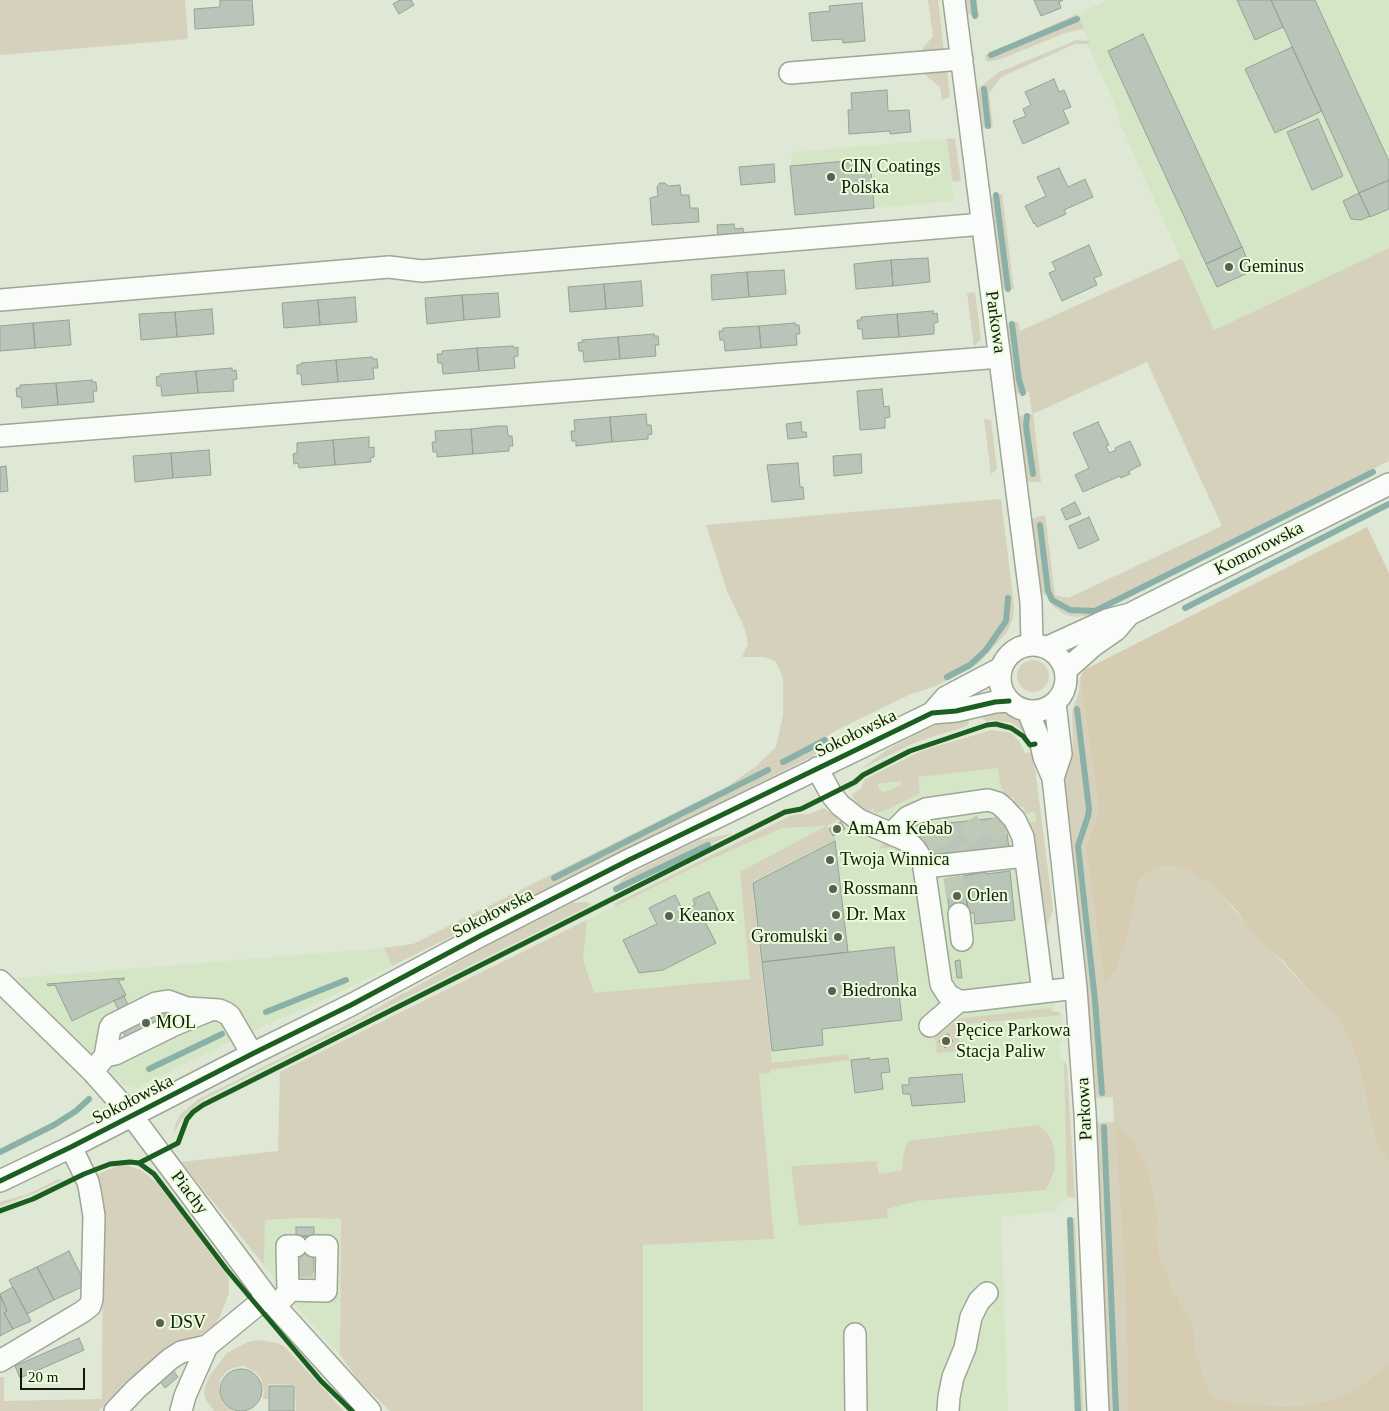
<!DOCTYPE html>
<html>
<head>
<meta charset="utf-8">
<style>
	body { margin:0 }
	#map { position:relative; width:1389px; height:1411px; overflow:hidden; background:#dee8d5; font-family:"Times New Roman",serif }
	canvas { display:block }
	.scale { position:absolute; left:20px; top:1368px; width:65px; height:22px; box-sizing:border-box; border:2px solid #13190d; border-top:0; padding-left:6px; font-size:15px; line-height:18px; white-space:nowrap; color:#13190d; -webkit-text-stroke:4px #eafdda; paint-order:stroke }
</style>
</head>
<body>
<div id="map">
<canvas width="1389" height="1411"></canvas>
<div class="scale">20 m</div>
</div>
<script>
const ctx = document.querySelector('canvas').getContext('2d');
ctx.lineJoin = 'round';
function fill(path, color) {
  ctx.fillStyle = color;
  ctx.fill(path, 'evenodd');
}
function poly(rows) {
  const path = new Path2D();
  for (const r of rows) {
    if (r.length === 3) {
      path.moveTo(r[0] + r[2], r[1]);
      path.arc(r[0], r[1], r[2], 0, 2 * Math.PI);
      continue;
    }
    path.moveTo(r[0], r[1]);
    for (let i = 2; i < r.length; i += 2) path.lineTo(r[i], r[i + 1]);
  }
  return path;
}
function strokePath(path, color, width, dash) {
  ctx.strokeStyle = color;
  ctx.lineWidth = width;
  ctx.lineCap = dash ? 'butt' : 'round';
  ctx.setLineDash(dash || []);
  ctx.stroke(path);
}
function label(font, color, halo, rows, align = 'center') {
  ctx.font = font + ' "Times New Roman",serif';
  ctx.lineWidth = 4;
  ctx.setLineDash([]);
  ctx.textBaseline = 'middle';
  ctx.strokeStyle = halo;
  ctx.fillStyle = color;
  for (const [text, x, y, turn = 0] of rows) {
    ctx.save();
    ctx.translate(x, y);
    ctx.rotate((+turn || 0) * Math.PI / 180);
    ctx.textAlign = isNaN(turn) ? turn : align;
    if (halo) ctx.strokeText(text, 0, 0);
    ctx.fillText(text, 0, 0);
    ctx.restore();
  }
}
const built = poly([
	[1108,0,1389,0,1389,248,1213,330,1118,119,1120,115,1087,44,1089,42,1077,14],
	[947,139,954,201,795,215,790,166,793,152],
	[992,730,1011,733,1019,741,1025,753,1033,752,1053,910,1047,926,1047,936,1055,1015,1062,1015,1063,1040,1059,1044,1060,1059,1064,1062,1067,1197,1055,1211,1001,1217,1008,1411,643,1411,643,1245,774,1239,594,993,410,1008,698,865,782,828,827,826,861,809,854,801,852,794,861,789,864,780,924,750],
	[384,948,392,966,319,1002,265,1025,136,1088,124,1085,6,979],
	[301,1218,341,1219,340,1355,286,1295,264,1265,265,1220]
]);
const green = poly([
	[0,0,185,0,188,39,0,55],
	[928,0,938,0,944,51,919,53,933,36],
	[965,0,978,0,977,1,979,16,974,17,966,12],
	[1077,14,1084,29,1068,32,1001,59,988,62,986,60,985,55],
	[1077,40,1089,41,1090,43,1087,44,1075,44,1001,77,989,93,993,127,981,128,977,92,979,88,999,72],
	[947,70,950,97,942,100,940,87,922,72],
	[955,138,961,181,954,182,952,180,947,139],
	[1002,194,1014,289,1001,290,990,200,994,195],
	[1389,248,1389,461,1124,595,1093,609,1097,619,1087,622,1085,616,1074,617,1064,614,1053,606,1047,594,1040,595,1030,519,1045,515,1055,595,1068,598,1222,526,1147,362,1033,414,1041,482,1026,482,1017,419,1018,416,1032,414,1029,392,1015,394,1005,324,1018,322,1020,331,1182,258,1214,330],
	[975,292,981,339,974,347,967,293],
	[984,419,991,420,997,469,991,474],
	[1001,499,1014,606,1013,618,1007,632,978,664,936,686,911,694,839,729,825,737,829,746,815,755,392,966,384,948,413,944,728,786,755,767,776,747,783,715,783,679,776,662,765,657,742,657,748,644,745,629,727,591,706,525],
	[1033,676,16],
	[1080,678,1099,810,1086,848,1104,984,1115,972,1138,883,1144,875,1160,866,1172,866,1186,869,1207,882,1219,893,1318,1001,1338,1018,1354,1051,1361,1077,1376,1142,1389,1163,1389,1362,1360,1387,1334,1399,1299,1406,1259,1405,1231,1402,1219,1398,1211,1393,1205,1382,1196,1351,1194,1328,1172,1287,1160,1256,1157,1240,1158,1218,1148,1166,1134,1142,1114,1123,1124,1263,1128,1411,1109,1411,1097,1123,1114,1122,1113,1097,1096,1098,1086,980,1064,788,1067,752,1073,751,1072,711,1079,692],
	[981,711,997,711,1009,715,1021,723,1027,734,1012,723,994,720,987,721,982,718],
	[967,715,969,722,967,726,916,742,861,769,887,750,916,734,938,724],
	[992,730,1011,733,1019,741,1025,753,1033,752,1053,910,1047,926,1051,968,1044,968,1045,923,1035,840,1025,823,1036,822,1035,812,1025,813,1024,806,1012,808,1009,803,1014,803,1014,797,1005,797,1000,783,998,768,918,777,920,793,889,809,877,813,873,812,874,804,871,812,861,808,853,798,852,794,861,789,864,780,877,773,924,750],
	[899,781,901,782,901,785,891,790,884,792,879,789,878,784],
	[824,808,839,819,827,826,832,837,835,836,835,840,752,882,772,1063,849,1054,849,1060,770,1070,770,1073,759,1074,774,1239,643,1245,643,1411,390,1411,359,1381,340,1355,341,1219,301,1218,265,1220,264,1265,181,1162,278,1151,280,1072,587,920,583,960,594,993,750,979,740,872,826,826,782,828,698,865,616,906,614,904,790,816,799,814,809,814],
	[733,833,634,883,615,892,617,885,625,877,670,854,699,840],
	[886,843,903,850,914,864,897,866,895,847,879,849,882,844],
	[587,902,591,905,204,1099,187,1113,180,1122,173,1135,176,1123,181,1114,197,1100,359,1019,403,993,407,992,486,946,572,903],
	[1050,1008,1051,1011,1059,1012,1062,1015,957,1025,960,1051,937,1053,935,1037,957,1020,963,1018],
	[1064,1062,1067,1065,1075,1198,1067,1197],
	[1039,1125,1049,1135,1054,1148,1055,1168,1050,1182,1045,1190,917,1201,887,1209,888,1218,799,1226,791,1166,876,1161,879,1174,902,1170,903,1155,908,1141],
	[126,1165,141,1170,157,1183,229,1278,229,1293,220,1316,215,1325,202,1334,169,1349,98,1411,0,1411,0,1377,4,1377,4,1401,102,1399,103,1233,94,1176,117,1166],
	[59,1179,62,1180,35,1193,0,1206,0,1202,28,1194],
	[1068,1218,1075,1218,1083,1411,1074,1411],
	[258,1340,277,1343,284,1346,344,1411,296,1411,295,1385,268,1384,268,1399,263,1399,264,1391,261,1378,257,1373,244,1366,232,1368,225,1373,221,1378,219,1386,220,1394,223,1403,234,1411,214,1411,206,1400,204,1393,205,1386,210,1375,227,1353,248,1342]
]);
const forest = poly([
	[1367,527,1389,573,1389,1163,1376,1142,1361,1077,1354,1051,1338,1018,1318,1001,1283,961,1255,936,1237,911,1219,893,1207,882,1186,869,1172,866,1160,866,1144,875,1138,883,1128,934,1121,954,1115,972,1104,984,1086,848,1099,810,1080,678,1084,670],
	[1114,1122,1134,1142,1148,1166,1158,1218,1157,1240,1160,1256,1172,1287,1194,1328,1196,1351,1205,1382,1211,1393,1219,1398,1231,1402,1259,1405,1299,1406,1334,1399,1360,1387,1389,1362,1389,1411,1128,1411,1124,1263]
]);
const stream = poly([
	[973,0,975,16],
	[991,55,1077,19],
	[984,89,988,126],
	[996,195,1008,289],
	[1012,324,1019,380,1023,393],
	[1027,416,1026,426,1033,474],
	[1040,525,1048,591,1052,600,1070,610,1095,611,1373,472],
	[1185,608,1389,504],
	[947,677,970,665,986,650,1006,621,1008,598],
	[1077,709,1089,809,1088,816,1078,846,1095,1000,1102,1093],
	[783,762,825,740],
	[554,878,768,770],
	[616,889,708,845],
	[266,1012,346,980],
	[149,1069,222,1034],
	[1104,1127,1116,1411],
	[0,1152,54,1125,76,1111,89,1099],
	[1070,1220,1078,1411]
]);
const building = poly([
	[220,0,252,0,254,25,195,29,194,9,220,7,220,0],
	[400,0,411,0,414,5,399,14,393,4,400,0],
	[1034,0,1063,0,1059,2,1061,8,1041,16,1034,0],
	[1237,0,1271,0,1283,27,1255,40,1237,0],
	[1271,0,1315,0,1389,161,1389,180,1359,193,1271,0],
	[862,3,865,41,843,43,842,39,812,41,809,13,830,11,829,6,862,3],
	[1143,34,1242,247,1206,264,1108,51,1143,34],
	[1292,47,1322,111,1275,133,1245,69,1292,47],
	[1054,79,1059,92,1064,90,1071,107,1063,110,1069,123,1023,144,1013,121,1026,116,1023,109,1031,105,1025,92,1054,79],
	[887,90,888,111,909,110,911,132,890,134,890,131,849,134,848,110,852,110,851,93,887,90],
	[1318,119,1343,176,1312,190,1287,132,1318,119],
	[870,159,874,208,795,215,790,166,870,159],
	[774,164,775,182,741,185,739,167,774,164],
	[1059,168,1068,187,1085,179,1093,197,1064,210,1066,214,1037,227,1035,223,1034,224,1025,206,1046,196,1037,177,1059,168],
	[1389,180,1389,209,1370,217,1359,193,1389,180],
	[660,183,665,183,668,186,680,185,681,195,689,195,690,208,698,208,699,222,652,225,650,198,658,196,657,187,660,183],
	[1359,193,1370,216,1361,220,1351,219,1343,201,1359,193],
	[734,224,735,229,743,228,744,238,718,240,717,225,734,224],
	[1089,245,1102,275,1094,278,1097,285,1062,301,1049,273,1056,270,1052,262,1089,245],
	[1242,247,1252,271,1217,287,1206,264,1242,247],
	[928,258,930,282,893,286,891,260,928,258],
	[891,260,893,286,856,289,854,264,891,260],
	[784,270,786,294,749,297,747,272,784,270],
	[747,272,749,297,712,300,711,275,747,272],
	[641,281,643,306,606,309,604,284,641,281],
	[604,284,606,309,570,312,568,287,604,284],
	[498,293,500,317,464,320,462,295,498,293],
	[462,295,464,320,427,324,425,298,462,295],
	[355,297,357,322,320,325,318,300,355,297],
	[318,300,320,325,284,328,282,303,318,300],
	[212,309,214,334,177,337,175,312,212,309],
	[933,311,933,314,937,313,938,322,934,323,934,334,899,337,897,314,933,311],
	[175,312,177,337,141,340,139,314,175,312],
	[897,314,899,337,863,339,862,329,858,329,857,320,861,320,861,317,897,314],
	[69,320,71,345,35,348,33,323,69,320],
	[33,323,35,348,0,351,0,326,33,323],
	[795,323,795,325,799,325,800,334,796,334,797,345,761,348,759,326,795,323],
	[759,326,761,348,725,351,724,340,720,340,719,331,723,331,723,328,759,326],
	[654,334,654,336,658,336,659,345,655,345,656,356,620,359,618,337,654,334],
	[618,337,620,359,584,362,583,351,579,351,578,343,583,342,582,340,618,337],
	[513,346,514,348,518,347,518,356,514,357,515,368,479,371,477,348,513,346],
	[477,348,479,371,443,374,442,363,438,363,437,354,442,354,442,351,477,348],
	[372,357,373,359,377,359,378,368,373,368,374,379,338,382,336,360,372,357],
	[336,360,338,382,302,385,301,374,297,374,297,365,301,365,301,363,336,360],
	[232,368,232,371,236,370,237,379,233,380,234,391,198,393,196,371,232,368],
	[196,371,198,393,162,396,161,386,157,386,156,377,160,376,160,374,196,371],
	[92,380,92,382,96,382,97,391,93,391,94,402,58,405,56,383,92,380],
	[56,383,58,405,22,408,21,397,17,397,16,388,20,388,20,385,56,383],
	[882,389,884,407,889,406,890,417,885,418,885,428,860,430,857,391,882,389],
	[646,414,647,425,651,425,652,434,648,435,648,439,612,442,610,417,646,414],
	[610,417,612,442,576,446,576,441,572,441,571,431,575,431,574,420,610,417],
	[801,422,802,432,806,432,807,437,788,439,786,424,801,422],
	[1098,422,1109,445,1106,446,1109,453,1116,450,1115,448,1130,441,1141,465,1129,471,1130,474,1121,478,1120,476,1083,492,1075,475,1089,468,1073,433,1098,422],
	[497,426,507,426,508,436,512,436,513,446,509,446,509,451,473,454,471,429,497,426],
	[471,429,473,454,437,457,437,452,433,452,432,442,436,442,435,431,471,429],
	[369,437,369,448,374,447,374,457,370,458,371,462,335,465,333,440,369,437],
	[333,440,335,465,299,468,298,463,294,464,293,454,297,453,297,443,333,440],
	[209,450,211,475,173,478,171,453,209,450],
	[171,453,173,478,135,482,133,456,171,453],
	[861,454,862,473,834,476,833,456,861,454],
	[798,463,800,487,803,487,804,499,772,502,767,465,798,463],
	[6,466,8,491,0,492,0,467,6,466],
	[1075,502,1081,514,1066,520,1061,509,1075,502],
	[1089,517,1099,540,1079,549,1069,526,1089,517],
	[1005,817,1009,849,924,859,920,826,1005,817],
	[841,822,845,829,833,836,829,829,841,822],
	[835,841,848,952,762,962,753,883,835,841],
	[1010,871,1015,920,975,924,974,913,968,913,964,876,986,872,986,874,1010,871],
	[964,876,968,913,950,916,945,879,964,876],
	[709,892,718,910,703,918,716,943,663,970,639,973,623,940,657,924,649,908,675,895,683,911,695,905,693,899,709,892],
	[894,947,902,1020,822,1029,823,1045,772,1051,762,962,894,947],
	[960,960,962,978,957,978,955,961,960,960],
	[124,978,124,980,118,980,126,995,72,1021,55,985,48,986,47,984,124,978],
	[124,996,133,1016,124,1021,114,1001,124,996],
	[160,1004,170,1024,129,1044,119,1024,160,1004],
	[948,1034,953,1041,945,1048,939,1041,948,1034],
	[869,1058,870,1060,888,1058,890,1072,881,1073,883,1089,855,1093,851,1060,869,1058],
	[962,1074,965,1102,912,1106,910,1094,903,1094,902,1085,909,1085,909,1078,962,1074],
	[296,1227,314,1227,314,1236,296,1236,296,1227],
	[296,1236,314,1236,313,1273,296,1273,296,1236],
	[69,1251,86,1285,54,1300,37,1267,69,1251],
	[37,1267,54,1300,27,1314,9,1280,37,1267],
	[13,1287,31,1321,13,1329,4,1313,7,1311,0,1294,13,1287],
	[0,1296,7,1311,4,1313,13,1329,0,1336,0,1296],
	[79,1338,84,1350,20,1378,15,1366,79,1338],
	[241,1390,21],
	[173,1370,178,1377,165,1388,160,1381,173,1370],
	[269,1386,294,1386,294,1411,269,1411,269,1386]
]);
const minorTunnel = poly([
	[993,818,1008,844],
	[968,821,988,851],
	[938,824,961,854],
	[921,834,938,857],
	[954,877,959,914],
	[296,1267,313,1267]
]);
const minor = poly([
	[954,0,1031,602,1032,644],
	[790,73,962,59],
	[0,300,389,267,422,271,983,224],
	[0,436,1000,357],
	[1033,678,33],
	[1048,647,1107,620,1130,614,1389,484],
	[1066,670,1093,646,1116,630,1128,616],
	[1028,711,1041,744,1044,757,1053,778,1076,988,1085,1113,1098,1411],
	[932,713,946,697,1001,668],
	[817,768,831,794,840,805,859,820,906,840,915,849,923,861,941,984,948,995,959,1001,966,1001,1076,988],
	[1053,778,1061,754,1055,703],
	[892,833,908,817,926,809,988,800,998,803,1004,808,1015,820,1023,837,1043,992],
	[925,867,1025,856],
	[959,914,962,940],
	[0,981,93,1072,132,1116,267,1297,370,1411],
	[930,1026,959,1001],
	[105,1056,110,1028,112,1025,156,1003,168,1001,187,1008,219,1010,226,1013,230,1016,252,1054],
	[98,1065,105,1056,115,1054,174,1025,208,1011],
	[0,1181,71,1147,252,1054,351,1005,480,936,629,860,932,713,956,711,995,702,1009,701],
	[288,1290,326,1291,327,1246,314,1246],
	[281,1300,286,1295,288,1290,287,1246,296,1246],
	[855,1334,856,1411],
	[0,1361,82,1312,90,1306,92,1299,94,1216,90,1191,88,1182,71,1147],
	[115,1411,136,1389,170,1359,181,1352,207,1346,267,1297],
	[181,1411,185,1396,207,1346],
	[948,1411,949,1397,953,1377,965,1348,971,1317,979,1301,987,1293]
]);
const cycleway = poly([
	[139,1163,154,1174,227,1270,321,1381,352,1411],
	[0,1181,71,1147,252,1054,351,1005,480,936,629,860,932,713,956,711,995,702,1009,701],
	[0,1211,33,1199,84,1174,110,1164,130,1162,139,1163,178,1143,187,1119,193,1112,203,1105,785,812,801,809,855,782,863,775,910,751,987,725,996,724,1011,728,1023,736,1030,745,1035,744]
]);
const markers = [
	[831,177,5,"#5a6153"],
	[1229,267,5,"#5a6153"],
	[837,829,5,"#5a6153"],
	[830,860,5,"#5a6153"],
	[833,889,5,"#5a6153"],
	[957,896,5,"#5a6153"],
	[836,915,5,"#5a6153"],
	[669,916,5,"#5a6153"],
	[838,937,5,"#5a6153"],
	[832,991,5,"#5a6153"],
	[146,1023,5,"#5a6153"],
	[946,1041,5,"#5a6153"],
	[160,1323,5,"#5a6153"]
];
const poiNames = [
	["CIN Coatings",841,167],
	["Polska",841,188],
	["Geminus",1239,267],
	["AmAm Kebab",847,829],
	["Twoja Winnica",840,860],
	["Rossmann",843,889],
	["Orlen",967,896],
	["Dr. Max",846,915],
	["Keanox",679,916],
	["Gromulski",828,937,"right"],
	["Biedronka",842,991],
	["MOL",156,1023],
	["Pęcice Parkowa",956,1031],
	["Stacja Paliw",956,1052],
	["DSV",170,1323]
];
const streetNames = [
	["Parkowa",995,322,82],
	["Komorowska",1259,549,-27],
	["Sokołowska",856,734,-26],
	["Sokołowska",493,914,-27],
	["Sokołowska",133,1100,-27],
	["Parkowa",1085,1109,-93],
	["Piachy",189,1193,53]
];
fill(built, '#d5e6c7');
fill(green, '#d6d1bd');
fill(forest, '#d6ccb1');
strokePath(stream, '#8ab1a8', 6);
fill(building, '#b9c5b8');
strokePath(building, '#96a295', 1);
strokePath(minorTunnel, '#c0c9b7', 21, [21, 11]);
strokePath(minor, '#9ea697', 24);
strokePath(minor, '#fafcf9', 21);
strokePath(cycleway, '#1b5e20', 5);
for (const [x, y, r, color] of markers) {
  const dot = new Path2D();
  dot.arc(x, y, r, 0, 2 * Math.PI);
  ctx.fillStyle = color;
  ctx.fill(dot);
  strokePath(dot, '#eafdda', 2);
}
label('18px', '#13190d', '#eafdda', poiNames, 'left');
label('18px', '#13190d', '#eafdda', streetNames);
</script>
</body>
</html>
